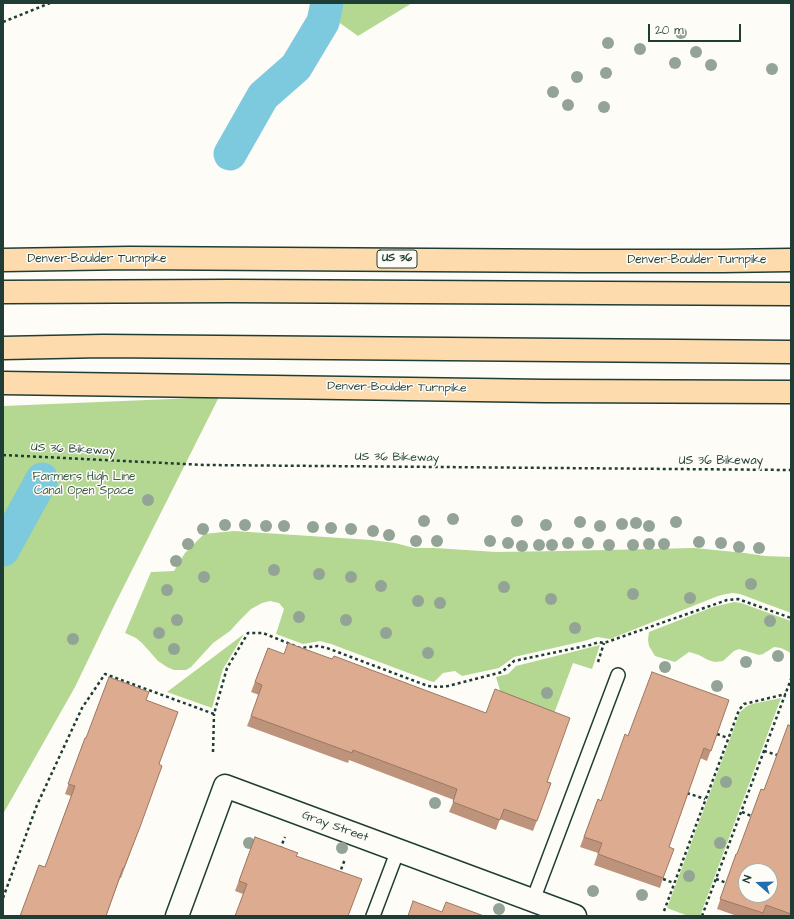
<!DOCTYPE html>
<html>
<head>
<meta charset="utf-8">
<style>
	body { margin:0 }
	#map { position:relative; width:794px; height:919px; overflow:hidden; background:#fdfcf7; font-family:"Architects Daughter",sans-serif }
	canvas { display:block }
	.frame { position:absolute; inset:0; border:4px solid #1f3d34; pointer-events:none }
	.north { position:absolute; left:738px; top:863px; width:40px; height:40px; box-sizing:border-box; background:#fdfcf7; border:1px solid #a4b0a9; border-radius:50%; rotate:290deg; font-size:11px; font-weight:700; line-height:16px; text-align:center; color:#1f3d34 }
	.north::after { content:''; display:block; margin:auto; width:14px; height:18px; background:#1f6fb2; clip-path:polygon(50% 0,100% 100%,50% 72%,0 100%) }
	.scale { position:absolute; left:648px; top:24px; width:93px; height:18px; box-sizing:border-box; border:2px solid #1f3d34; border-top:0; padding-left:5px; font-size:12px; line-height:14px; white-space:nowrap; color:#1f3d34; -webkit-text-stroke:3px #fdfcf7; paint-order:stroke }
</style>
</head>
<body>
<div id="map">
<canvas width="794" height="919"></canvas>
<div class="frame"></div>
<div class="north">N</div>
<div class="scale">20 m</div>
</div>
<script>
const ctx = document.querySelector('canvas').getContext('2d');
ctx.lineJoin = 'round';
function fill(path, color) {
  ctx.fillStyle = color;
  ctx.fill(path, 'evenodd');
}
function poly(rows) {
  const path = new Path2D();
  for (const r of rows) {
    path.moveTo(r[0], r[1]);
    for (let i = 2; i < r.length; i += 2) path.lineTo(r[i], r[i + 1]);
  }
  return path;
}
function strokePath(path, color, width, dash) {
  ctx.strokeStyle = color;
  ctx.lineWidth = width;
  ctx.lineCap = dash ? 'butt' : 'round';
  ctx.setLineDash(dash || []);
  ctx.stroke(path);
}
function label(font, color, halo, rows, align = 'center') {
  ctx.font = font + ' "Architects Daughter",sans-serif';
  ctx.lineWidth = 3;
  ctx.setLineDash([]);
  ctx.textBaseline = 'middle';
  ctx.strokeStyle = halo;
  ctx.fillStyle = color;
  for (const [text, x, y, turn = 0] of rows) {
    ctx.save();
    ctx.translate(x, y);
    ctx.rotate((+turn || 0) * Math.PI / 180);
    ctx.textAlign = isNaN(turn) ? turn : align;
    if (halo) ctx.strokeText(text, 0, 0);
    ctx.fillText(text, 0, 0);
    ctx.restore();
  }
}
const green = poly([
	[312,3,412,3,358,36],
	[219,397,113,608,75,687,3,814,3,406],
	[234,531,371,540,395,543,414,548,435,548,496,552,562,551,695,548,745,553,765,556,791,557,791,613,740,594,733,593,726,594,718,596,610,639,597,637,584,641,514,657,499,668,462,676,455,671,443,673,434,682,430,681,331,644,320,641,303,644,276,634,284,609,279,603,270,601,262,603,251,609,239,621,230,631,213,643,191,667,186,670,174,670,167,667,158,661,142,643,136,638,125,633,151,572,174,571,185,553,204,534],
	[734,602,741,603,791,621,791,653,781,648,774,647,763,654,759,655,739,649,734,651,723,661,715,662,708,660,699,655,689,652,675,662,655,656,649,646,648,640,649,632,713,607],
	[244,634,223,669,212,708,167,692],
	[600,645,592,669,573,663,555,711,551,716,502,697,496,677,508,674,516,666],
	[781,698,700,916,688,916,667,908,740,712,747,706,752,704]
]);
const canal = poly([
	[230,154,263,96,296,67,323,22,327,3],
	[3,550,42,479]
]);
const path = poly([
	[3,22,50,3],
	[3,455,205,465,791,470],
	[598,662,604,643],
	[717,734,728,738],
	[764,751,777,755],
	[213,752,214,714],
	[687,793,705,799],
	[742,812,751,816],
	[280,849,285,837],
	[339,875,345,859],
	[663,879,674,883],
	[716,879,727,883],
	[3,898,37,805,82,708,105,674,214,714,227,668,248,633,263,633,300,648,318,646,327,648,428,686,438,687,448,686,502,672,514,661,590,645,599,642,604,643,727,600,738,599,791,618],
	[664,911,739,710,744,704,786,694],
	[702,916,791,679]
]);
const lane = poly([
	[533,900,618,675],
	[373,916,398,850]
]);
const street = poly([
	[177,916,225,786,575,916]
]);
const highway = poly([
	[3,260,129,258,580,261,722,261,791,260],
	[3,292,231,291,791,294],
	[3,348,103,346,791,352],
	[3,383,545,391,791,392]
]);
const trees = [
	[681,33],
	[608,43],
	[640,49],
	[696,52],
	[675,63],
	[711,65],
	[772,69],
	[606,73],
	[577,77],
	[553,92],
	[568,105],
	[604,107],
	[148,500],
	[453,519],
	[424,521],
	[517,521],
	[580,522],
	[676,522],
	[636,523],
	[622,524],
	[225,525],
	[245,525],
	[546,525],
	[266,526],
	[284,526],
	[600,526],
	[649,526],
	[313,527],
	[331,528],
	[203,529],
	[351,529],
	[373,531],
	[389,535],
	[416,541],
	[437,541],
	[490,541],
	[699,542],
	[508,543],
	[568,543],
	[588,543],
	[721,543],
	[188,544],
	[649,544],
	[664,544],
	[539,545],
	[552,545],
	[609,545],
	[633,545],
	[522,546],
	[739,547],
	[759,548],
	[176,561],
	[274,570],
	[319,574],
	[204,577],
	[351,577],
	[751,584],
	[381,586],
	[504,587],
	[167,590],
	[633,594],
	[690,598],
	[551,599],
	[418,601],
	[440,603],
	[299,617],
	[177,620],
	[346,620],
	[770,621],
	[575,628],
	[159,633],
	[386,633],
	[73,639],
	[174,649],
	[428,653],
	[778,656],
	[746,662],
	[665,667],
	[717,686],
	[547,693],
	[726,782],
	[435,803],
	[249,843],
	[720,843],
	[342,848],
	[689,876],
	[593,891],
	[642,895],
	[499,909]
];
const wall = poly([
	[268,648,551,783,533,831,500,819,496,830,449,812,454,800,349,760,348,763,247,726,259,695,251,692],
	[146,700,159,764,136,837,121,878,120,878,106,916,45,867,71,796,65,794,85,738,86,738],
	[729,700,707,761,700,758,669,847,663,878,660,888,594,865,598,853,580,847,598,799,601,801,628,736],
	[791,725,791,916,737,916,717,909,736,854,737,854],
	[255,837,298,853,243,894,235,891]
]);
const building = poly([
	[288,643,332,659,334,656,486,713,495,689,570,718,547,782,551,783,537,821,504,809,500,820,453,802,457,789,353,750,352,753,251,716,262,685,255,682,268,648,284,654,288,643],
	[652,672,729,700,711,751,704,748,669,847,674,849,663,878,598,854,602,843,584,837,598,799,601,801,625,734,628,736,652,672],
	[109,677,149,692,146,700,178,712,159,764,162,766,140,827,124,868,123,868,106,916,20,916,39,865,45,867,75,786,68,784,85,738,86,738,109,677],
	[788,725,791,726,791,914,766,905,763,913,720,899,736,854,737,854,761,789,764,790,788,725],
	[746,871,770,871,770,895,746,895,746,871],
	[255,837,298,853,296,856,362,879,348,916,235,916,247,884,239,881,255,837],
	[413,901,442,912,446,902,484,916,408,916,413,901]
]);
const shields = [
	[397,259,40]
];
const shieldNames = [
	["US 36",397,259]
];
const streetNames = [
	["Denver–Boulder Turnpike",97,259],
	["Denver–Boulder Turnpike",697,260],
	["Denver–Boulder Turnpike",397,388,1],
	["US 36 Bikeway",73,450,3],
	["US 36 Bikeway",397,458,1],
	["US 36 Bikeway",721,461],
	["Gray Street",335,827,20]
];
const parkNames = [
	["Farmers High Line",84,477],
	["Canal Open Space",84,491]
];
fill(green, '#b4d791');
strokePath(canal, '#7dc9dd', 33);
strokePath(lane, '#1f3d34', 16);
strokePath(street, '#1f3d34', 25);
strokePath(highway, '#1f3d34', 25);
strokePath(path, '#1f3d34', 2.5, [3, 3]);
strokePath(lane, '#fdfcf7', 13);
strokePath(street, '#fdfcf7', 22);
strokePath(highway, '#fedbac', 22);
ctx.fillStyle = '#93a496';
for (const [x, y] of trees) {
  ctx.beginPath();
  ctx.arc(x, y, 6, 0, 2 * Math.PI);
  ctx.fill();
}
fill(wall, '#be937b');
fill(building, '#ddab8f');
strokePath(building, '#9b7864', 1);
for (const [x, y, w] of shields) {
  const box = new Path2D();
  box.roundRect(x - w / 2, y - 9, w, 18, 3);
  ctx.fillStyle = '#fdfcf7';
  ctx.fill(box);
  strokePath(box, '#1f3d34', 1);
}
label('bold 11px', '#1f3d34', null, shieldNames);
label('12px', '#1f3d34', '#fdfcf7', streetNames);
label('12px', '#3d5c47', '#fdfcf7', parkNames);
</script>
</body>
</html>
